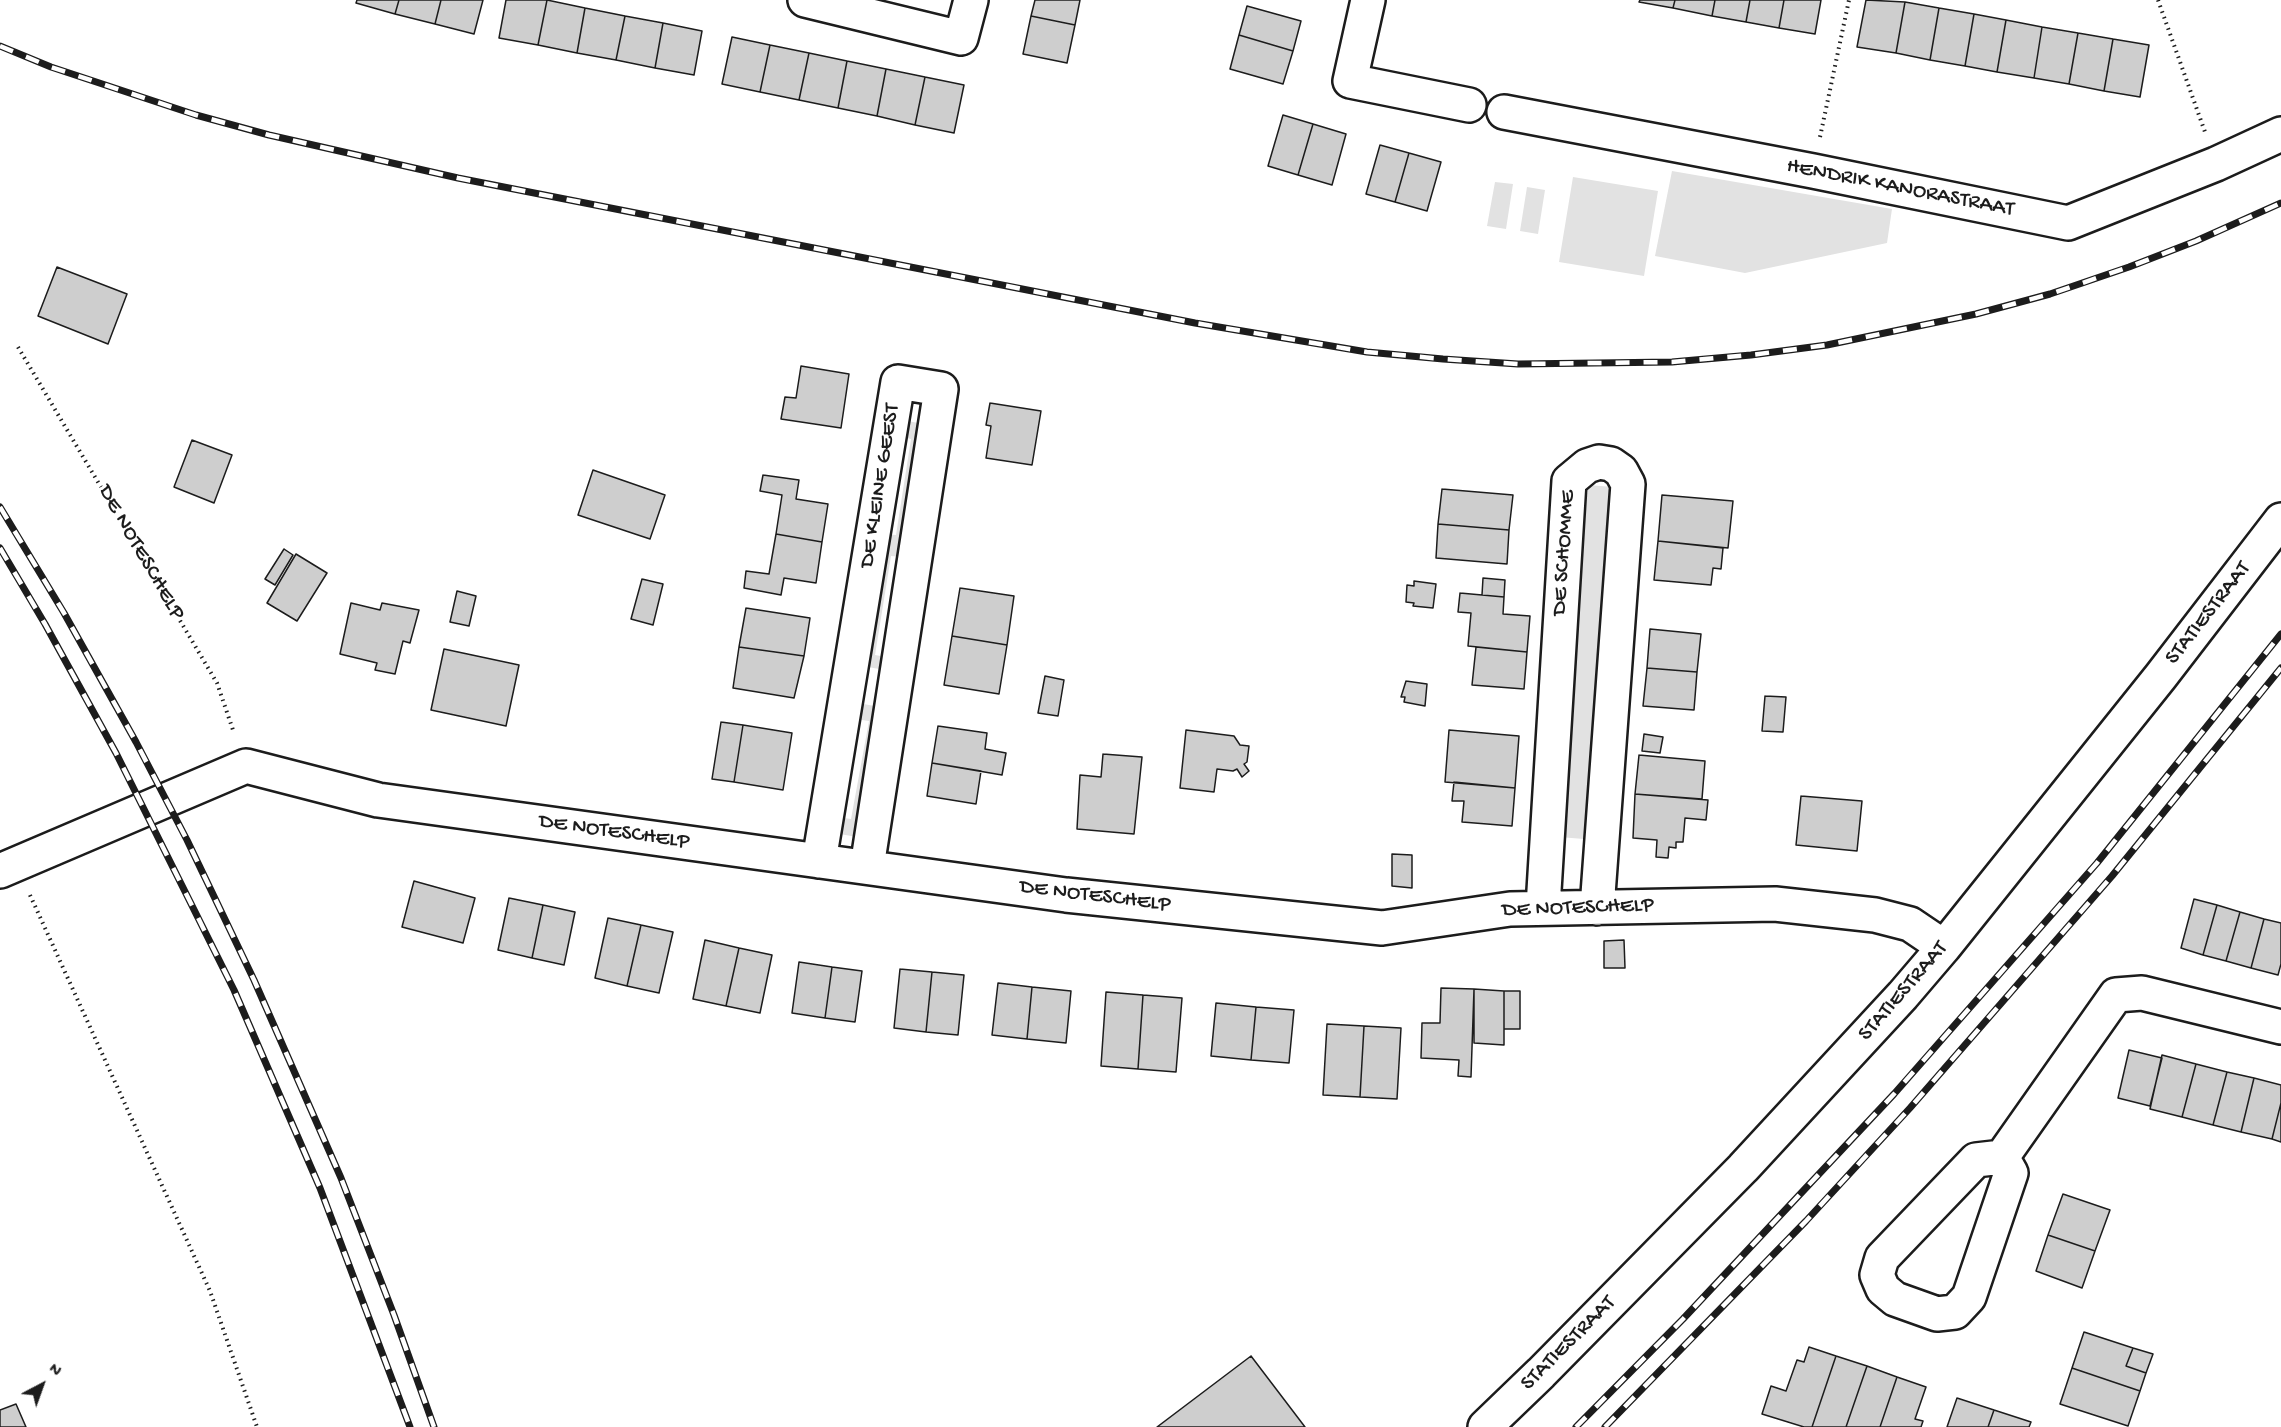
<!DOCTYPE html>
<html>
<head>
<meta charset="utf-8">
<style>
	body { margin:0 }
	#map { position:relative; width:2281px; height:1427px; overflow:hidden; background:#fff; font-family:"Gochi Hand",sans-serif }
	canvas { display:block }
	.north { position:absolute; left:12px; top:1355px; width:60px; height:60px; -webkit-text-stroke:4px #fff; paint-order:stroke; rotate:41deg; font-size:16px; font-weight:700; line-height:24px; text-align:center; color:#1c1c1c }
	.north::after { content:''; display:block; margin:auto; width:21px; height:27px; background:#1c1c1c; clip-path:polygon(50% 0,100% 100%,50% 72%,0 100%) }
</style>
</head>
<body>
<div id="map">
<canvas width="2281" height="1427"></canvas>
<div class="north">N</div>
</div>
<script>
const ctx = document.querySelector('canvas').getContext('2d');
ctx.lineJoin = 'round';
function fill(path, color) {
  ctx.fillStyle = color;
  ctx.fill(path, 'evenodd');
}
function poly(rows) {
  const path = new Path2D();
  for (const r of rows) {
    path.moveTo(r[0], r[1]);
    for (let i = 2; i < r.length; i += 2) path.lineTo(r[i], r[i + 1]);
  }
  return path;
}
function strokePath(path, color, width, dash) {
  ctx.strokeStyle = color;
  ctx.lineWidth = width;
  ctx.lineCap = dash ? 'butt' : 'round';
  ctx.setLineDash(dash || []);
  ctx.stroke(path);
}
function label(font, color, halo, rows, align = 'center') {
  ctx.font = font + ' "Gochi Hand",sans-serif';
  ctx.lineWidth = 6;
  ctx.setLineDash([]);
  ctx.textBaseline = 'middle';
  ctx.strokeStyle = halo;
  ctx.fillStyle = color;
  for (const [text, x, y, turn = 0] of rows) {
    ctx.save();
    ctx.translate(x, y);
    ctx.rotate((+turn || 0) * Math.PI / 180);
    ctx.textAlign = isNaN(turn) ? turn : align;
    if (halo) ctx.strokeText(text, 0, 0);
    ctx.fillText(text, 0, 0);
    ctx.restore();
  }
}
const green = poly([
	[1672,171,1892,209,1887,243,1745,273,1655,256],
	[1573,177,1658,191,1644,276,1559,262],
	[1495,182,1513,184,1506,229,1487,226],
	[1527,187,1545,190,1538,234,1520,231],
	[902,420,924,424,902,557,891,556,875,655,886,657,885,670,862,666,884,534,896,535,911,439,899,436],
	[1588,485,1613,487,1584,839,1559,837],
	[858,703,880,707,857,837,834,833,837,817,851,819,869,721,855,719]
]);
const building = poly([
	[357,0,399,0,395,14,356,3,357,0],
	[399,0,441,0,435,24,395,14,399,0],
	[441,0,483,0,474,34,435,24,441,0],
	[506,0,547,0,538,45,499,38,506,0],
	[547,0,585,8,577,53,538,45,547,0],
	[1035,0,1080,0,1075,25,1031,16,1035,0],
	[1640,0,1675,0,1673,8,1639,2,1640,0],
	[1675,0,1715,0,1712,16,1673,8,1675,0],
	[1715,0,1750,0,1746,22,1712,16,1715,0],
	[1750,0,1784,0,1779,28,1746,22,1750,0],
	[1784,0,1821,0,1815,34,1779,28,1784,0],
	[1866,0,1905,2,1896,53,1857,47,1866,0],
	[1905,2,1939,8,1930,60,1896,53,1905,2],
	[1247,6,1301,21,1293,51,1239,35,1247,6],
	[585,8,625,16,616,60,577,53,585,8],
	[1939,8,1974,14,1965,66,1930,60,1939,8],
	[1974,14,2006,20,1997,72,1965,66,1974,14],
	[625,16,663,23,655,68,616,60,625,16],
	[1031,16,1075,25,1067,63,1023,54,1031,16],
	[2006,20,2042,27,2034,78,1997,72,2006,20],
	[663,23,702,31,694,75,655,68,663,23],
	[2042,27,2078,33,2069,84,2034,78,2042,27],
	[2078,33,2113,39,2104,91,2069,84,2078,33],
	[1239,35,1293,51,1283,84,1230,69,1239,35],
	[732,37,770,45,760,92,722,84,732,37],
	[2113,39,2149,45,2140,97,2104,91,2113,39],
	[770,45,809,53,799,100,760,92,770,45],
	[809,53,847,61,838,108,799,100,809,53],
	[847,61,886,69,877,116,838,108,847,61],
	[886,69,925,77,915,125,877,116,886,69],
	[925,77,964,85,954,133,915,125,925,77],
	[1283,115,1313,124,1298,175,1268,166,1283,115],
	[1313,124,1346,134,1332,185,1298,175,1313,124],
	[1380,145,1409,153,1395,202,1366,194,1380,145],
	[1409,153,1441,162,1427,211,1395,202,1409,153],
	[57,267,127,294,108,344,38,316,57,267],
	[801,366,849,374,841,428,781,419,785,397,796,398,801,366],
	[990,403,1041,411,1032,465,986,458,991,426,986,425,990,403],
	[192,440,232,455,214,503,174,487,192,440],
	[593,470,665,495,650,539,578,515,593,470],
	[763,475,799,480,796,499,828,504,822,542,776,534,782,495,760,491,763,475],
	[1442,489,1513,495,1509,530,1438,524,1442,489],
	[1662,495,1733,501,1728,548,1658,541,1662,495],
	[1438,524,1509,530,1507,564,1436,558,1438,524],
	[776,534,822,542,816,583,784,578,781,595,744,588,746,571,769,574,776,534],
	[1658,541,1723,548,1721,569,1713,568,1711,585,1654,580,1658,541],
	[284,549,293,555,275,585,265,579,284,549],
	[296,554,327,573,297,621,267,603,296,554],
	[1483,578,1505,580,1504,597,1482,595,1483,578],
	[642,579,663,584,653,625,631,619,642,579],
	[1414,581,1436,584,1433,608,1413,606,1414,603,1406,602,1407,585,1414,586,1414,581],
	[960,588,1014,596,1007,645,952,636,960,588],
	[457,591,476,596,469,626,450,622,457,591],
	[1460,593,1504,597,1503,614,1530,616,1527,652,1468,646,1471,613,1458,612,1460,593],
	[351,603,380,610,382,603,419,610,410,643,403,641,395,674,375,670,377,663,340,654,351,603],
	[746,608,810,618,804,656,739,647,746,608],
	[1650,629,1701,634,1697,672,1647,668,1650,629],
	[952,636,1007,645,999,694,944,685,952,636],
	[739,647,804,656,794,698,733,688,739,647],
	[1476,647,1527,652,1524,689,1472,685,1476,647],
	[444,649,519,665,506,726,431,710,444,649],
	[1647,668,1697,672,1694,710,1643,706,1647,668],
	[1045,676,1064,680,1058,716,1038,713,1045,676],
	[1406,681,1427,684,1425,706,1404,702,1405,697,1401,697,1406,681],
	[1765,696,1786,697,1783,732,1762,731,1765,696],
	[721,722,743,725,734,782,712,779,721,722],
	[743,725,792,733,783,790,734,782,743,725],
	[938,726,987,733,985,749,1006,753,1002,775,932,763,938,726],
	[1186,730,1234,736,1240,745,1249,746,1247,762,1244,764,1249,771,1242,777,1237,769,1233,771,1217,769,1214,792,1180,788,1186,730],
	[1449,730,1519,736,1515,788,1445,782,1449,730],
	[1644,734,1663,737,1660,753,1642,751,1644,734],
	[1103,754,1142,757,1134,834,1077,829,1080,775,1101,777,1103,754],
	[1639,755,1705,761,1702,799,1635,794,1639,755],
	[932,763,981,771,976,804,927,796,932,763],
	[1454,782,1515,788,1512,826,1462,822,1464,801,1452,801,1454,782],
	[1635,794,1708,800,1706,820,1685,818,1683,842,1676,842,1676,848,1669,847,1668,858,1656,857,1657,840,1633,838,1635,794],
	[1801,796,1862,801,1857,851,1796,845,1801,796],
	[1392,854,1412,855,1412,888,1392,886,1392,854],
	[414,881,475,898,463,943,402,927,414,881],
	[509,898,543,905,532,958,498,950,509,898],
	[2194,899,2217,905,2203,955,2181,948,2194,899],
	[543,905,575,912,564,965,532,958,543,905],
	[2217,905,2240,912,2226,961,2203,955,2217,905],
	[2240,912,2264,919,2251,968,2226,961,2240,912],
	[608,918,641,925,627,986,595,978,608,918],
	[2264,919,2281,923,2281,964,2278,975,2251,968,2264,919],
	[641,925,673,932,659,993,627,986,641,925],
	[705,940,739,948,726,1006,693,999,705,940],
	[1624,940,1625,968,1604,968,1604,941,1624,940],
	[739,948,772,955,760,1013,726,1006,739,948],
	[799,962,832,967,825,1018,792,1013,799,962],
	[832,967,862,971,855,1022,825,1018,832,967],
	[900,969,932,972,926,1032,894,1028,900,969],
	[932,972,964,975,958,1035,926,1032,932,972],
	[998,983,1032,987,1027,1039,992,1035,998,983],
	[1032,987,1071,991,1066,1043,1027,1039,1032,987],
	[1441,988,1474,989,1471,1077,1458,1076,1459,1060,1421,1058,1422,1023,1440,1023,1441,988],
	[1474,989,1504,991,1504,1045,1474,1043,1474,989],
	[1504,991,1520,991,1520,1029,1504,1029,1504,991],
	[1106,992,1143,995,1138,1069,1101,1066,1106,992],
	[1143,995,1182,998,1176,1072,1138,1069,1143,995],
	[1216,1003,1256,1007,1251,1060,1211,1056,1216,1003],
	[1256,1007,1294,1010,1289,1063,1251,1060,1256,1007],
	[1327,1024,1364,1026,1360,1097,1323,1095,1327,1024],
	[1364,1026,1401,1028,1397,1099,1360,1097,1364,1026],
	[2129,1050,2162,1058,2150,1106,2118,1098,2129,1050],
	[2162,1055,2196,1064,2182,1117,2150,1109,2162,1055],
	[2196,1064,2227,1072,2213,1125,2182,1117,2196,1064],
	[2227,1072,2254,1078,2241,1132,2213,1125,2227,1072],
	[2254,1078,2281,1085,2281,1103,2272,1139,2241,1132,2254,1078],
	[2281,1103,2281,1142,2272,1139,2281,1103],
	[2063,1194,2110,1210,2095,1251,2048,1235,2063,1194],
	[2048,1235,2095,1251,2082,1288,2036,1271,2048,1235],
	[2084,1332,2133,1348,2126,1366,2146,1373,2140,1391,2072,1368,2084,1332],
	[1809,1347,1836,1356,1812,1427,1804,1427,1762,1414,1771,1386,1786,1391,1797,1360,1804,1362,1809,1347],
	[2133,1348,2153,1354,2146,1373,2126,1366,2133,1348],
	[1251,1356,1305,1427,1157,1427,1251,1356],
	[1836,1356,1867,1366,1846,1427,1812,1427,1836,1356],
	[1867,1366,1897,1377,1880,1427,1846,1427,1867,1366],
	[2072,1368,2140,1391,2128,1426,2060,1404,2072,1368],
	[1897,1377,1926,1387,1915,1419,1923,1421,1921,1427,1880,1427,1897,1377],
	[1957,1398,1994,1410,1988,1427,1947,1427,1957,1398],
	[16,1404,26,1427,0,1427,0,1410,16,1404],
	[1994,1410,2031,1422,2029,1427,1988,1427,1994,1410]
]);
const path = poly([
	[2158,0,2205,132],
	[1820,137,1849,0],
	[18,347,217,683,234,733],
	[30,895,210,1291,257,1427]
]);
const street = poly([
	[805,0,961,38,971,0],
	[1368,0,1350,81,1469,105],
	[1504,112,1813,171,2068,223,2216,164,2281,134],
	[819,861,898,382,941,389,867,867],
	[0,871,246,766,378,800,1066,895,1382,928,1510,909,1775,904,1875,915,1910,924,1944,947],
	[1543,907,1569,481,1587,466,1599,462,1611,464,1621,471,1628,484,1597,908],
	[2002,1157,2011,1173,1969,1297,1955,1312,1937,1314,1895,1299,1883,1289,1877,1275,1882,1258,1976,1160,2002,1157,2116,995,2142,993,2281,1027],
	[1485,1427,1541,1373,1743,1168,1903,995,1944,947,2161,676,2281,520]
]);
const rail = poly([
	[0,46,51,67,196,115,269,135,458,178,1195,323,1367,352,1443,359,1518,364,1672,362,1751,355,1827,345,1976,314,2050,294,2129,267,2196,241,2281,203],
	[0,507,64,613,136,742,187,840,254,980,341,1178,394,1315,434,1427],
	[0,548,45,624,116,753,234,990,320,1188,410,1427],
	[1576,1427,1683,1319,1894,1094,2097,863,2281,634],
	[1605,1427,1806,1221,1910,1108,2112,876,2281,668]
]);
const streetNames = [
	["HENDRIK KANORASTRAAT",1900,189,11],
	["DE KLEINE GEEST",881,486,-81],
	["DE NOTESCHELP",140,553,60],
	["DE SCHOMME",1565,553,-86],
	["STATIESTRAAT",2209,614,-52],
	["DE NOTESCHELP",614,833,8],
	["DE NOTESCHELP",1095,897,7],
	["DE NOTESCHELP",1578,909,-2],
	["STATIESTRAAT",1904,992,-49],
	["STATIESTRAAT",1569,1344,-45]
];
fill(green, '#e2e2e2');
fill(building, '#cecece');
strokePath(building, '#1c1c1c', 1.5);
strokePath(street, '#1c1c1c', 38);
strokePath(path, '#1c1c1c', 4, [1.5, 4.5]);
strokePath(street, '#fff', 33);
strokePath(rail, '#1c1c1c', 7);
strokePath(rail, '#fff', 4.5, [14]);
label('22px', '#1c1c1c', '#fff', streetNames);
</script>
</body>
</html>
